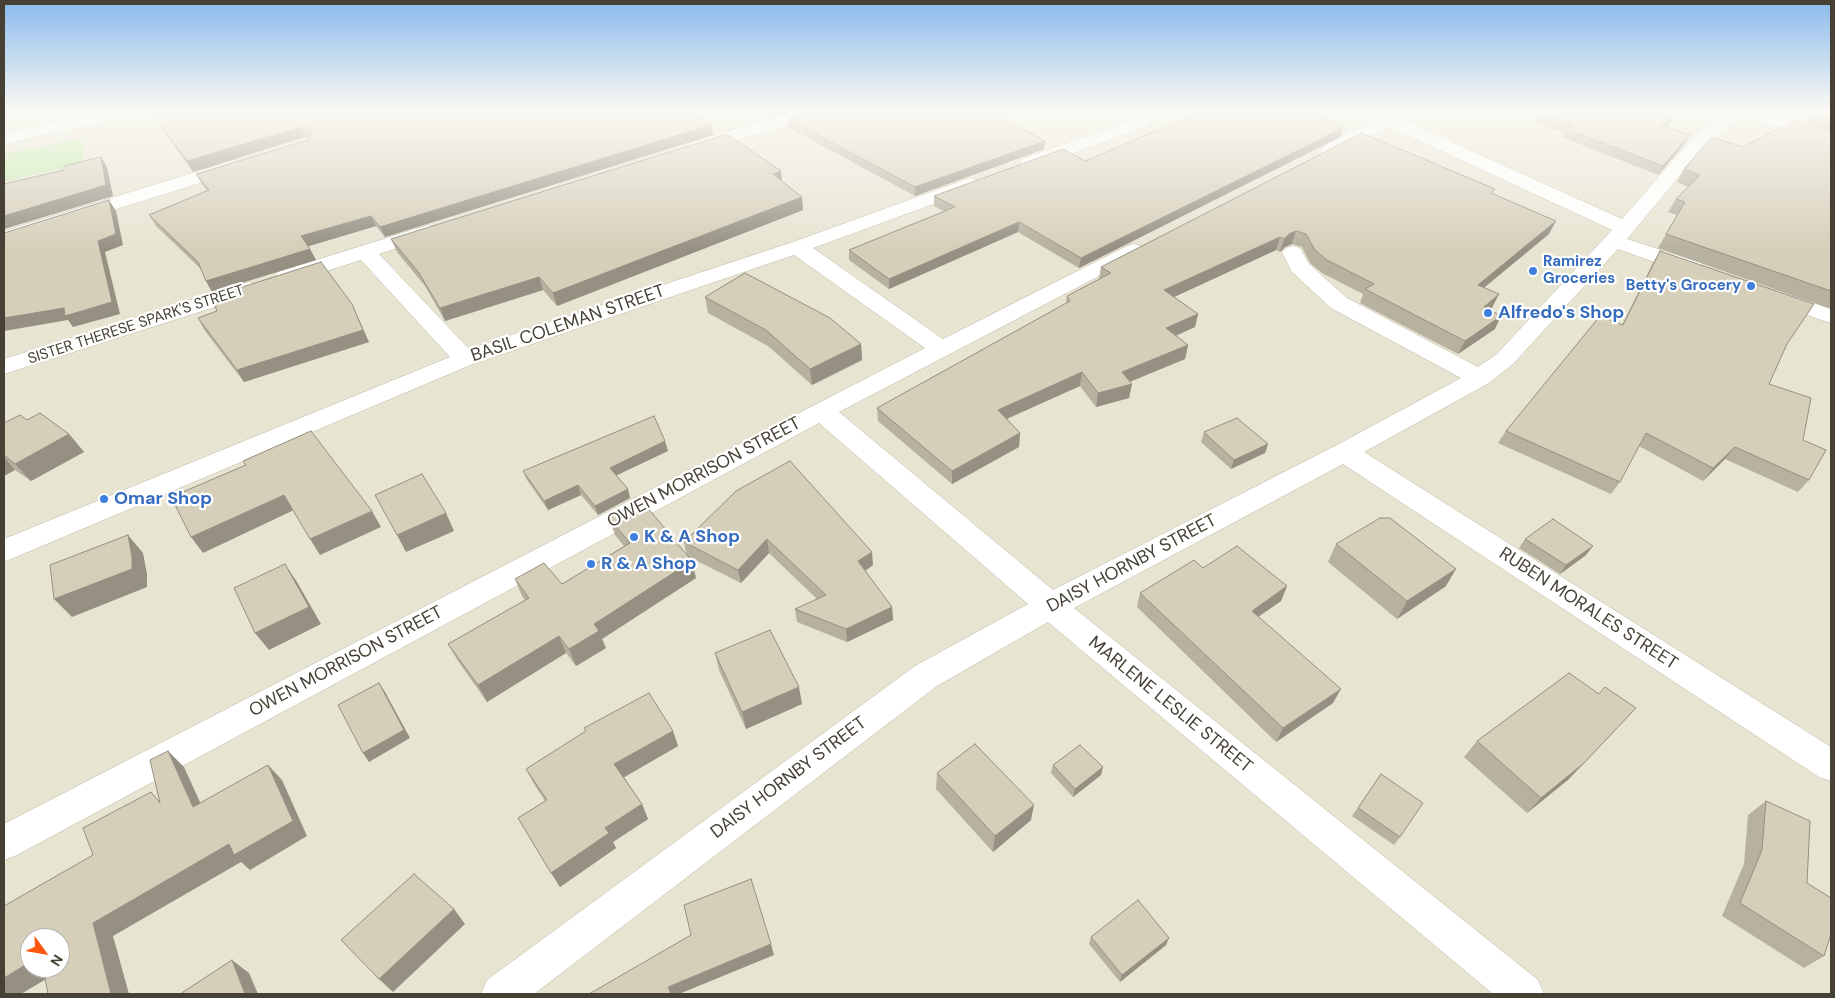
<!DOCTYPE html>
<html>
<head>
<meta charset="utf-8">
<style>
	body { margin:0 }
	#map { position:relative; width:1835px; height:998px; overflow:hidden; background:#f3f1e4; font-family:"DM Sans",sans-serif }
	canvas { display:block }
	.frame { position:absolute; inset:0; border:5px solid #464134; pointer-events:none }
	.north { position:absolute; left:20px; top:928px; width:50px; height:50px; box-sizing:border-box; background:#fff; border:1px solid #b5b3ae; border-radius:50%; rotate:122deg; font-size:14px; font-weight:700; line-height:20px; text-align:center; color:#464134 }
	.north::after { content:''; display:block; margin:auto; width:18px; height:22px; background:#ff560f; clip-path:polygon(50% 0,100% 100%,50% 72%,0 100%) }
</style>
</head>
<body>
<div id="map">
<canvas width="1835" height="998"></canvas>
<div class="frame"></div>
<div class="north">N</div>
</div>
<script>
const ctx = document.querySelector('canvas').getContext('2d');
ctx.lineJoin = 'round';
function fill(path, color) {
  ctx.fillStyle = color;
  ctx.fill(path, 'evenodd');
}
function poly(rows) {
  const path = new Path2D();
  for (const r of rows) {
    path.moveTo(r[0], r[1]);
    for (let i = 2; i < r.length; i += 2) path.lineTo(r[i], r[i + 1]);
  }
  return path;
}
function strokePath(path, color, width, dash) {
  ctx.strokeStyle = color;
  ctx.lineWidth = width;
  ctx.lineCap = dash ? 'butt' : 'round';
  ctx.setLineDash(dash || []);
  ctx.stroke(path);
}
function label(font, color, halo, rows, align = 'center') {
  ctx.font = font + ' "DM Sans",sans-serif';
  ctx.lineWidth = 4.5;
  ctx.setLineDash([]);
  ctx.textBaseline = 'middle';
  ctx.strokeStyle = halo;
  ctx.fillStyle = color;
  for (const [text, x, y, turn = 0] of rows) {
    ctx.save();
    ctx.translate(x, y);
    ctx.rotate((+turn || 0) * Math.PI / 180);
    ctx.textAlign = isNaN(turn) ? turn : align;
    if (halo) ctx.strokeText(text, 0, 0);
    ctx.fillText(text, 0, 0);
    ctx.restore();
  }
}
const residential = poly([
	[4,111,1831,111,1831,994,4,994],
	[30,938,60,938,60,968,30,968]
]);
const green = poly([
	[83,138,82,164,4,181,4,154]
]);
const minor = poly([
	[106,111,137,111,134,115,4,144,4,134,106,111],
	[796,111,822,111,819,115,702,151,696,152,690,151,687,147,690,143,796,111],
	[1372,111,1382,111,1389,114,1395,111,1417,111,1414,115,1403,120,1622,219,1690,141,1725,111,1763,111,1831,136,1831,147,1742,114,1702,149,1627,239,1701,263,1704,268,1701,273,1693,274,1685,273,1618,249,1513,364,1489,383,1364,452,1831,747,1831,781,1819,777,1343,464,1074,608,1538,980,1544,994,1493,994,1048,622,937,686,534,994,481,994,487,980,915,666,1028,604,819,423,17,855,4,860,4,824,925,348,794,255,473,364,4,562,4,539,450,357,361,260,286,284,278,282,275,277,278,272,422,227,429,225,436,227,439,231,436,235,379,254,469,349,790,243,970,178,977,180,980,184,977,188,813,248,943,339,1127,246,1134,244,1141,246,1144,250,1141,254,839,412,1053,590,1335,446,1461,378,1331,308,1292,272,1282,252,1286,248,1293,246,1300,248,1309,264,1347,298,1478,367,1497,354,1612,230,1390,127,1336,154,1330,156,1324,154,1321,150,1324,146,1375,120,1369,115,1372,111],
	[1141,117,1147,118,1150,122,1147,126,1036,167,1029,169,1022,167,1020,163,1022,159,1141,117],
	[235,160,242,162,244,166,242,170,4,244,4,231,235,160],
	[248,282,256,284,259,289,256,294,4,374,4,359,248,282],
	[1776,290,1831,309,1831,323,1768,302,1765,297,1768,292,1776,290]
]);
const wall = poly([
	[157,111,713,135,385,237,376,226,308,246,316,260,212,292,201,269,156,226,149,215,207,191,202,184,196,174,308,140,309,138,305,137,193,172,167,136,161,126],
	[759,111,791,111,770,117],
	[1666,111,1660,114,1673,118,1668,127,1667,127,1690,135,1685,143,1658,175,1562,137,1564,133,1533,121,1537,113],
	[1831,111,1831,309,1658,248,1677,215,1668,212,1676,199,1688,187,1677,182,1684,169,1806,124,1814,112],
	[1304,115,1340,137,1079,268,1018,232,889,289,849,260,849,250,944,211,934,206,934,196,1085,161],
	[1000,118,1045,141,1044,149,915,196,788,127,788,119],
	[782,181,803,210,557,306,543,290,445,321,425,286,397,252,391,239],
	[1493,194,1549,234,1484,288,1492,308,1490,310,1495,329,1458,354,1360,303,1363,294,1322,273,1310,263,1302,247,1292,244,1285,247,1280,252,1276,250,1174,297,1198,314,1195,327,1176,336,1188,345,1185,359,1130,382,1132,384,1129,398,1096,407,1080,386,1007,419,1020,433,1019,447,952,484,878,421,877,408,1066,303,1067,296,1099,279,1101,267],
	[1660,251,1787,344,1769,384,1803,440,1809,480,1798,492,1725,459,1703,481,1639,446,1620,482,1611,494,1498,443,1506,431,1622,325,1653,263],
	[705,297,861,344,862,360,812,385,768,346,708,313],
	[198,318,369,342,244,382,205,331],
	[27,420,69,434,84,452,31,481,15,470,4,476,4,423],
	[1204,432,1268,444,1265,453,1231,469,1201,442],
	[668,451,616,475,628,489,630,498,598,515,581,495,548,510,527,480,523,471],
	[736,491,873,565,865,571,892,607,893,620,847,642,797,622,795,609,817,599,769,553,741,583,687,556,684,542],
	[609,518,696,578,602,639,606,648,576,666,566,653,487,702,458,661,448,644,525,600,522,596,515,579,562,584,624,546,615,535],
	[1525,539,1586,555,1560,574,1519,548],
	[1336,544,1446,586,1397,619,1328,562],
	[1203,568,1287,586,1281,601,1258,617,1333,703,1276,742,1137,607,1140,593],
	[715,653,802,704,746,729,719,670],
	[673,731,678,746,624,777,642,804,648,819,613,842,616,848,560,887,518,818,545,801,534,784,526,769],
	[1477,741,1569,779,1527,813,1464,757],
	[1053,765,1101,775,1073,797,1051,773],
	[937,773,1031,820,993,852,936,789],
	[1381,774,1400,837,1394,845,1352,816],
	[1766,801,1807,883,1824,956,1804,968,1722,916,1744,864,1748,815],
	[1091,937,1166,945,1120,982,1089,944]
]);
const shadedWall = poly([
	[770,111,791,111,770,117],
	[998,111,1016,111,992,121,992,113],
	[1653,111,1666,111,1649,120],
	[1673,118,1668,127,1656,134,1661,125],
	[711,125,713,135,385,237,380,227],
	[301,127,305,137,193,172,187,161],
	[1343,128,1340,137,1079,268,1081,258],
	[1690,135,1685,143,1658,175,1663,166],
	[1045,141,1044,149,915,196,915,187],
	[101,157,107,167,113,196,4,229,4,216],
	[781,171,782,183,773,174],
	[802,197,803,210,557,306,553,293],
	[109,200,116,211,123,245,105,252,120,314,73,327,68,320,4,331,4,318,98,241],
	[371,216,376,226,306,247,301,236],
	[1556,221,1549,234,1471,298,1478,285],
	[1019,222,1018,232,889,289,889,279],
	[1296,231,1292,244,1285,247,1280,252,1284,239,1289,234],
	[1280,237,1276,250,1161,303,1164,290],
	[310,249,316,260,212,292,206,281],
	[539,277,543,290,445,321,440,308],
	[1499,294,1492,308,1478,320,1484,307],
	[352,304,369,342,244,382,237,370],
	[1198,314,1195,327,1163,341,1166,328],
	[1501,316,1495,329,1458,354,1465,341],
	[861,344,862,360,812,385,810,369],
	[1188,345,1185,359,1119,386,1122,372],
	[1082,372,1080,386,997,423,998,410],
	[1132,384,1129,398,1096,407,1098,393],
	[1020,433,1019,447,952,484,952,471],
	[69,434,84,452,31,481,15,464],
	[665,441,668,451,613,477,610,468],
	[1268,444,1265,453,1231,469,1234,460],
	[1735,447,1725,459,1703,481,1713,468],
	[4,457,15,470,4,476],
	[578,485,581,495,548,510,544,501],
	[628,489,630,498,598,515,595,506],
	[284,495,294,510,203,553,191,537],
	[372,511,381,527,320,555,310,539],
	[446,513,454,531,406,552,397,535],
	[128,535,143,553,147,574,147,587,72,617,54,599],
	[767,539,769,553,741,583,738,570],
	[1593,546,1586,555,1560,574,1566,565],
	[872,552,873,565,859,575,858,561],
	[692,561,696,578,602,639,606,648,576,666,569,649,594,624],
	[285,564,297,582,321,624,269,650,255,633],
	[1456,569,1446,586,1397,619,1407,601],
	[1287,586,1281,601,1246,625,1252,611],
	[892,607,893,620,847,642,846,629],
	[559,636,566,653,487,702,478,685],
	[379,683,385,692,410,738,369,762,363,753],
	[799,687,802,704,746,729,742,712],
	[1341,689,1333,703,1276,742,1283,728],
	[1636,708,1569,779,1527,813,1541,798],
	[673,731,678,746,621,779,614,764],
	[168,751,184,767,209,822,193,807],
	[268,765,282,780,307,836,250,870,241,862,113,936,129,994,111,994,93,923],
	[1103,767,1101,775,1073,797,1075,789],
	[642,804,648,819,613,842,616,848,560,887,551,873,605,828],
	[1034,805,1031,820,993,852,995,836],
	[454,909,465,924,393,992,379,979],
	[1169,938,1166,945,1120,982,1122,975],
	[771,944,774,955,679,994,671,994,668,987],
	[232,960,249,973,258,994,245,994],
	[30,962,30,968,60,968,63,969,21,994,4,994,4,978]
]);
const building = poly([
	[157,111,691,111,711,125,380,227,371,216,301,236,310,249,206,281,198,262,149,215,209,190,196,174,308,140,312,134,308,128,301,127,187,161,161,126,157,111],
	[812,111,998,111,992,113,1045,141,915,187,788,119,812,111],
	[1203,111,1296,111,1304,115,1311,112,1343,128,1081,258,1019,222,889,279,849,250,955,207,934,196,1063,149,1085,161,1203,111],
	[1543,111,1654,111,1653,111,1673,118,1661,125,1690,135,1663,166,1566,129,1574,126,1537,113,1543,111],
	[1816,111,1831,111,1831,118,1814,112,1816,111],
	[1796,120,1831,132,1831,291,1666,234,1685,202,1676,199,1700,175,1684,169,1712,137,1743,147,1796,120],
	[1362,133,1495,189,1491,193,1556,221,1478,285,1499,294,1484,307,1501,316,1465,341,1365,289,1374,284,1327,260,1315,250,1306,234,1296,231,1289,234,1284,239,1280,237,1164,290,1198,314,1166,328,1188,345,1122,372,1132,384,1098,393,1082,372,998,410,1020,433,952,471,877,408,1070,301,1067,296,1111,273,1101,267,1362,133],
	[727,134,781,171,773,174,802,197,553,293,539,277,440,308,419,273,391,239,727,134],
	[101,157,106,185,4,216,4,184,64,170,64,166,101,157],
	[109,200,116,234,98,241,112,302,65,316,64,308,4,318,4,233,109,200],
	[1660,251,1814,304,1787,344,1769,384,1811,398,1803,440,1826,450,1809,480,1735,447,1713,468,1646,433,1620,482,1506,431,1600,316,1623,325,1660,251],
	[321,262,352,304,363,330,237,370,198,318,217,311,211,297,321,262],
	[745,273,830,318,861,344,810,369,766,330,705,297,745,273],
	[40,413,69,434,15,464,4,455,4,423,20,415,27,420,40,413],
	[654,416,665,441,610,468,628,489,595,506,578,485,544,501,523,471,654,416],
	[1237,418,1268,444,1234,460,1204,432,1237,418],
	[311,431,372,511,310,539,284,495,191,537,171,497,246,465,243,461,311,431],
	[790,461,872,552,858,561,892,607,846,629,795,609,826,595,767,539,738,570,684,542,736,491,790,461],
	[422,474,446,513,397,535,375,495,422,474],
	[642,501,692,561,594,624,599,631,569,649,559,636,478,685,448,644,529,598,515,579,544,563,562,584,630,543,609,518,642,501],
	[1380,518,1390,518,1456,569,1407,601,1336,544,1380,518],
	[1553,519,1593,546,1566,565,1525,539,1553,519],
	[128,535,132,557,132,569,54,599,50,565,128,535],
	[1237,546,1287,586,1252,611,1341,689,1283,728,1140,593,1194,560,1203,568,1237,546],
	[285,564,309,607,255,633,234,588,285,564],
	[770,630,799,687,742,712,715,653,770,630],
	[1569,673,1599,694,1605,687,1636,708,1584,763,1541,798,1477,741,1569,673],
	[379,683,404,730,363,753,338,705,379,683],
	[649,693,673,731,614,764,642,804,605,828,609,833,551,873,518,818,547,800,526,769,586,731,584,728,649,693],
	[975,744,1034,805,995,836,937,773,975,744],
	[1080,745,1103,767,1075,789,1053,765,1080,745],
	[168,751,193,807,268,765,293,821,234,855,229,844,93,923,111,994,48,994,43,968,60,968,60,938,30,938,30,962,4,978,4,906,93,855,83,828,151,792,160,803,150,760,168,751],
	[1381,774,1423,803,1400,837,1358,808,1381,774],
	[1766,801,1810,821,1807,883,1831,898,1831,934,1824,956,1740,903,1762,850,1766,801],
	[414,874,454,909,379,979,341,940,414,874],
	[751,879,771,944,668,987,671,994,589,994,691,935,684,905,751,879],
	[1138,900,1169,938,1122,975,1091,937,1138,900],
	[232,960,245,994,180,994,232,960]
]);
const markers = [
	[1533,271,5,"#3f7fe0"],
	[1751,286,5,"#3f7fe0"],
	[1488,313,5,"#3f7fe0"],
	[104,499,5,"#3f7fe0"],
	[634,537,5,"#3f7fe0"],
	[591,564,5,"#3f7fe0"]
];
const farShopnames = [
	["Ramirez",1543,262],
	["Groceries",1543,279],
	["Betty's Grocery",1741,286,"right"]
];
const farStreetnames = [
	["SISTER THERESE SPARK'S STREET",136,325,-18]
];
const shopNames = [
	["Alfredo's Shop",1498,313],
	["Omar Shop",114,499],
	["K & A Shop",644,537],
	["R & A Shop",601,564]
];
const streetNames = [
	["BASIL COLEMAN STREET",568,324,-19],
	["OWEN MORRISON STREET",704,473,-28],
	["DAISY HORNBY STREET",1132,564,-28],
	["RUBEN MORALES STREET",1588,609,33],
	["OWEN MORRISON STREET",346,662,-28],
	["MARLENE LESLIE STREET",1170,705,39],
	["DAISY HORNBY STREET",789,778,-37]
];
fill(residential, '#e7e4d2');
fill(green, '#c4eaab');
strokePath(minor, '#bfbaa7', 1);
fill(minor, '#fff');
fill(wall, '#b7b19f');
fill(shadedWall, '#959082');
fill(building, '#d5ceb9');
strokePath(building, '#959082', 1);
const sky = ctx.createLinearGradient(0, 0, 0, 250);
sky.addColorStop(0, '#8abaec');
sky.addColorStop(0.44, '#faf9f3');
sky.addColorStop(1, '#faf9f300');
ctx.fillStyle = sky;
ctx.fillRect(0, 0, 1835, 250);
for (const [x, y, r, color] of markers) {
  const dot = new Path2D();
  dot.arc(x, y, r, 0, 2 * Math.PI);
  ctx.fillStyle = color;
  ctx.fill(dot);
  strokePath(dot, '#fff', 2);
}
label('bold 15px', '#366cbe', '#fff', farShopnames, 'left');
label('15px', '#464134', '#fff', farStreetnames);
label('bold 18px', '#366cbe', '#fff', shopNames, 'left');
label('18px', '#464134', '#fff', streetNames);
</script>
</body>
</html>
